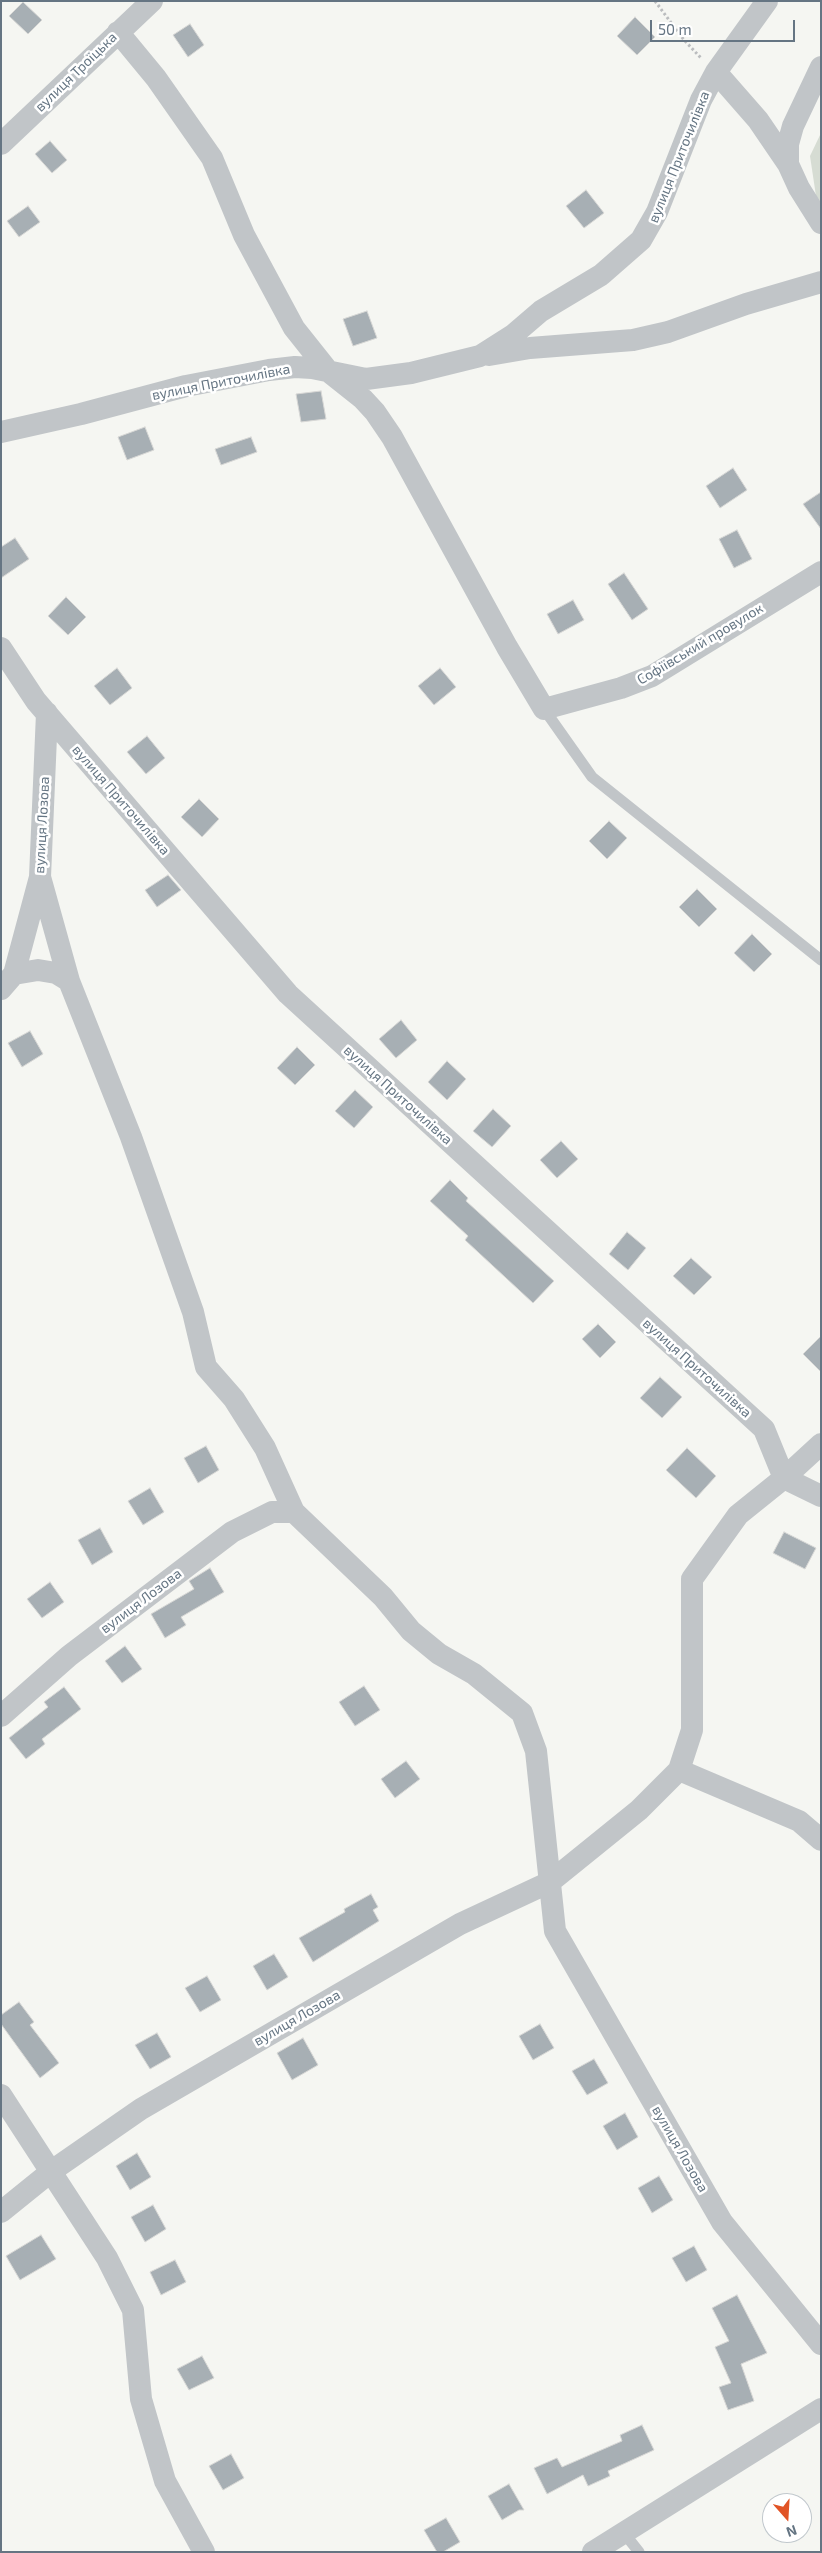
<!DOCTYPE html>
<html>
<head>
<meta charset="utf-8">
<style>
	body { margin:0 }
	#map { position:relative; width:822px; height:2553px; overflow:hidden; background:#f5f6f2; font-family:"Exo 2",sans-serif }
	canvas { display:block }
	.frame { position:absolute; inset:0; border:2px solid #657583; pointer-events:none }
	.north { position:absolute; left:762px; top:2493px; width:50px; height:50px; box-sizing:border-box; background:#fff; border:1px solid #c1c8cd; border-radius:50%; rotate:161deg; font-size:14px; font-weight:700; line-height:20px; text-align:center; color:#657583 }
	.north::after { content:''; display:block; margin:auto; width:18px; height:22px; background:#e15426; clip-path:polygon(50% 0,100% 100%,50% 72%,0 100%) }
	.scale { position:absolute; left:650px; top:20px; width:145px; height:22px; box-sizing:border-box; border:2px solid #657583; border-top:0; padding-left:6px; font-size:15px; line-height:18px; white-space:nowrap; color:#657583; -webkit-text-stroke:4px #fff; paint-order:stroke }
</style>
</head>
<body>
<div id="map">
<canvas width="822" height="2553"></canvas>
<div class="frame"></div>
<div class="north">N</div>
<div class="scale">50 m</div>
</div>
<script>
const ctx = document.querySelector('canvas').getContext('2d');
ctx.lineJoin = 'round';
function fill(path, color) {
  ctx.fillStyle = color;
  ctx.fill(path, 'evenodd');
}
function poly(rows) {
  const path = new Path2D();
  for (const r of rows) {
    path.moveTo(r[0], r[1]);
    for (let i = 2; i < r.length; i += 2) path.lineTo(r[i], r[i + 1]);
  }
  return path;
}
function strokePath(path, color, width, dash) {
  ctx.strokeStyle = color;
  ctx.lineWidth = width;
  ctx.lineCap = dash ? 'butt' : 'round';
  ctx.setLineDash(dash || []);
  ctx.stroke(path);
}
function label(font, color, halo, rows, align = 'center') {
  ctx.font = font + ' "Exo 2",sans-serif';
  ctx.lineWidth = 5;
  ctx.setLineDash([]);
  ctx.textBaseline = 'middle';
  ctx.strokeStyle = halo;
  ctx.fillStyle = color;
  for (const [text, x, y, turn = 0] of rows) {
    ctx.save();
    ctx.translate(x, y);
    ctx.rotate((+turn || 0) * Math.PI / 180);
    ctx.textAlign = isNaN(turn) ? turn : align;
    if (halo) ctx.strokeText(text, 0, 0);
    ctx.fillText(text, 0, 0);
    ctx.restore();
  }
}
const green = poly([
	[821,133,821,202,816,196,810,156]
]);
const building = poly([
	[23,2,42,20,28,34,9,16,23,2],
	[635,17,655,37,637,55,617,36,635,17],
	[190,24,204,45,188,57,173,35,190,24],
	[50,141,67,160,52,173,35,154,50,141],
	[586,190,604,213,584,228,566,206,586,190],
	[28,206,40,222,19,237,7,221,28,206],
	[367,311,377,338,353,346,343,319,367,311],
	[321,391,326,419,301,422,296,394,321,391],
	[145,427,154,450,127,460,118,437,145,427],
	[251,437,257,452,221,465,215,449,251,437],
	[733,468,747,490,720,508,706,486,733,468],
	[821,492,821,529,803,504,821,492],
	[737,530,752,559,734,568,719,539,737,530],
	[15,538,29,559,1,578,1,547,15,538],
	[624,573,648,609,632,620,608,584,624,573],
	[66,597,86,617,68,635,48,616,66,597],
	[573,600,584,620,558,634,547,614,573,600],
	[117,668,132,688,110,705,94,686,117,668],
	[440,668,456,687,434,705,418,686,440,668],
	[147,736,165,758,146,774,127,752,147,736],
	[199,799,219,819,202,837,181,817,199,799],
	[609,821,627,838,607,859,589,841,609,821],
	[168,875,181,890,157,907,145,890,168,875],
	[697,889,717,909,699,927,679,907,697,889],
	[752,934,772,954,754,972,734,953,752,934],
	[401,1020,417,1040,396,1058,379,1039,401,1020],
	[30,1031,43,1054,22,1067,8,1043,30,1031],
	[297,1047,315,1065,295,1085,277,1068,297,1047],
	[447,1061,466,1079,447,1100,428,1082,447,1061],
	[355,1090,373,1107,354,1128,335,1111,355,1090],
	[493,1109,511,1126,492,1147,473,1131,493,1109],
	[561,1141,578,1159,557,1178,540,1160,561,1141],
	[450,1180,468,1198,466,1201,554,1281,533,1303,465,1240,468,1236,430,1201,450,1180],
	[627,1232,646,1248,628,1270,609,1254,627,1232],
	[691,1258,712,1277,694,1295,673,1276,691,1258],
	[598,1324,616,1342,600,1358,582,1339,598,1324],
	[821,1336,821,1372,803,1354,821,1336],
	[660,1377,682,1397,662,1418,640,1398,660,1377],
	[206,1446,219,1470,198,1483,184,1458,206,1446],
	[687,1448,716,1476,696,1498,666,1470,687,1448],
	[150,1488,164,1512,143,1525,128,1501,150,1488],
	[100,1528,113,1552,92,1565,78,1540,100,1528],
	[784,1532,816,1548,805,1569,773,1553,784,1532],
	[210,1568,224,1592,181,1617,186,1625,165,1638,151,1614,194,1589,189,1581,210,1568],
	[50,1582,64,1602,42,1618,27,1599,50,1582],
	[125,1646,142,1669,122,1683,105,1661,125,1646],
	[364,1686,380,1710,355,1726,339,1702,364,1686],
	[64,1687,81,1709,42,1739,45,1744,26,1759,9,1738,48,1707,44,1702,64,1687],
	[406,1761,420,1779,395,1798,381,1779,406,1761],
	[371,1894,378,1907,373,1910,379,1921,313,1962,299,1938,345,1912,344,1909,371,1894],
	[274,1954,288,1977,267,1990,253,1966,274,1954],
	[207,1976,221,2000,200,2012,185,1988,207,1976],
	[19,2002,34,2022,30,2025,59,2063,40,2078,1,2024,1,2015,19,2002],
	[540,2024,554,2048,533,2060,519,2036,540,2024],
	[157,2033,171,2057,150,2069,135,2045,157,2033],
	[303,2038,318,2065,292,2080,277,2053,303,2038],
	[594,2059,608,2083,587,2095,572,2071,594,2059],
	[625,2113,638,2137,617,2150,603,2126,625,2113],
	[137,2153,151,2177,130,2190,116,2166,137,2153],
	[659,2176,673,2200,652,2213,638,2188,659,2176],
	[153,2205,166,2229,145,2242,131,2217,153,2205],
	[41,2235,56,2259,20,2280,6,2256,41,2235],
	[694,2246,707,2270,686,2282,672,2258,694,2246],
	[175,2260,186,2282,161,2295,150,2272,175,2260],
	[737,2295,767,2353,741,2364,754,2401,728,2410,719,2387,731,2383,715,2347,729,2341,712,2308,737,2295],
	[202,2356,214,2378,189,2390,177,2369,202,2356],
	[642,2425,654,2450,608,2471,610,2476,588,2486,583,2475,547,2494,534,2468,557,2458,562,2467,622,2441,620,2435,642,2425],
	[231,2454,244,2478,223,2490,209,2466,231,2454],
	[509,2484,524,2510,519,2510,502,2520,488,2496,509,2484],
	[446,2518,460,2542,443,2552,437,2552,424,2530,446,2518]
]);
const path = poly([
	[655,1,684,40,701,58]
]);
const lane = poly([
	[544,709,592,777,821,960],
	[624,2533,639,2552]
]);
const street = poly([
	[118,32,156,78,212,158,244,235,294,328,329,372,363,399,375,412,392,437,507,647,544,709,621,688,652,676,821,572],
	[821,67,793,126,788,144,788,164,799,188,821,223],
	[716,72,758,120,788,164],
	[1,144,152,1],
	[489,355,530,348,633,340,668,332,746,304,821,282],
	[1,432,81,414,186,386,269,370,295,367,312,368,366,379,411,373,480,356,513,335,541,311,601,275,641,240,657,212,701,100,716,72,767,1],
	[1,648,36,701,288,994,764,1429,784,1478],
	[40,877,69,981,131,1137,193,1312,206,1367,234,1399,265,1448,294,1512,383,1597,411,1631,439,1654,474,1674,522,1713,536,1751,555,1931,722,2222,821,2344],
	[14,974,38,970,56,973,69,981],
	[1,989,14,974,40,877,47,713],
	[784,1478,821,1496],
	[1,1716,69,1656,232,1532,272,1512,294,1512],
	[679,1770,799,1821,821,1840],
	[1,2095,107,2258,133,2310,141,2399,165,2481,204,2552],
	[1,2212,53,2170,141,2109,460,1924,550,1882,639,1810,679,1770,692,1730,692,1579,738,1515,784,1478,821,1444],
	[593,2552,821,2409]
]);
const streetNames = [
	["вулиця Троїцька",76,72,-44],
	["вулиця Приточилівка",679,157,-68],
	["вулиця Приточилівка",221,382,-11],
	["Софіївський провулок",700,644,-31],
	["вулиця Приточилівка",121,800,49],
	["вулиця Лозова",42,825,-87],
	["вулиця Приточилівка",398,1095,42],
	["вулиця Приточилівка",697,1368,42],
	["вулиця Лозова",141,1601,-37],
	["вулиця Лозова",297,2018,-30],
	["вулиця Лозова",680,2149,60]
];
fill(green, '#d6dcd3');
fill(building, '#a7afb4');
strokePath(building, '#d7d7d5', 1);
strokePath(path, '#bbbdbf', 3, [2.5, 2.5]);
strokePath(lane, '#c1c5c8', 11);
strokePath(street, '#c1c5c8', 22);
label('14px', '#657583', '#fff', streetNames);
</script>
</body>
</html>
